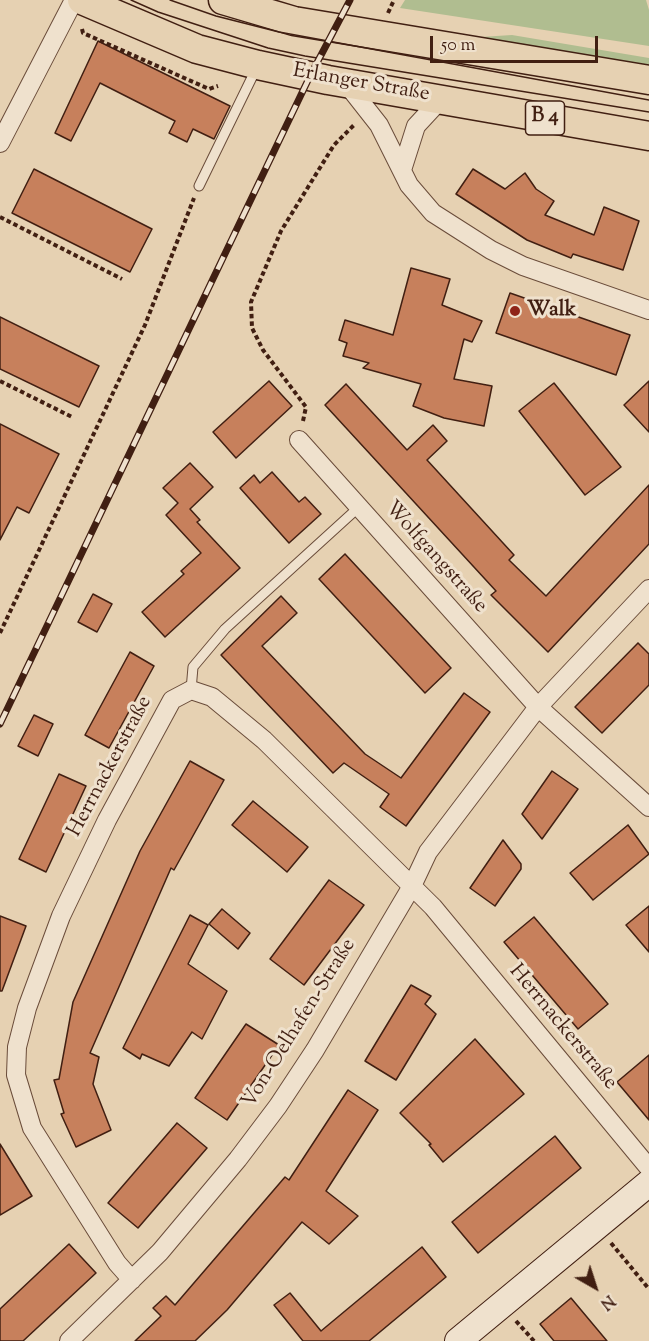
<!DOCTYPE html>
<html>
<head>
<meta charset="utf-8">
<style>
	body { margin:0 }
	#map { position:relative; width:649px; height:1341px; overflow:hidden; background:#e6d1b2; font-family:"Sorts Mill Goudy",serif }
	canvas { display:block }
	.north { position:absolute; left:565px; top:1257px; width:60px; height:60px; -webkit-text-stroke:4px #efe1cd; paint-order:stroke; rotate:141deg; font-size:16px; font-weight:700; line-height:24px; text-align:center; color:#411f12 }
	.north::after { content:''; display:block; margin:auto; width:21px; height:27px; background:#411f12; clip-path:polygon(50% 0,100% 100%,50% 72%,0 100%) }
	.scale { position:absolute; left:430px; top:36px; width:168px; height:27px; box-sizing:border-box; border:3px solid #411f12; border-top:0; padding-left:8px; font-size:18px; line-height:21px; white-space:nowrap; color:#411f12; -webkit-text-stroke:4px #efe1cd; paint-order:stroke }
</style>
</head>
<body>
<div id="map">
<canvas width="649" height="1341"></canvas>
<div class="north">N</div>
<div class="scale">50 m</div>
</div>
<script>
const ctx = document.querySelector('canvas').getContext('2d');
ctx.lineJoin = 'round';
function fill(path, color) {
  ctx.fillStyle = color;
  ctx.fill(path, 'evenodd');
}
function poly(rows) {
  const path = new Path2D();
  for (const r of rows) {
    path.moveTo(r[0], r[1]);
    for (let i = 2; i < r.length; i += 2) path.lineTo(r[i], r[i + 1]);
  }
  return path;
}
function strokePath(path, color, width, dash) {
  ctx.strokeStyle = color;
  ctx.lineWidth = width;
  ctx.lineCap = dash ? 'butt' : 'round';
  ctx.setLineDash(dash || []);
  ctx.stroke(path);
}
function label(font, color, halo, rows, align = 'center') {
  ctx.font = font + ' "Sorts Mill Goudy",serif';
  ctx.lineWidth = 6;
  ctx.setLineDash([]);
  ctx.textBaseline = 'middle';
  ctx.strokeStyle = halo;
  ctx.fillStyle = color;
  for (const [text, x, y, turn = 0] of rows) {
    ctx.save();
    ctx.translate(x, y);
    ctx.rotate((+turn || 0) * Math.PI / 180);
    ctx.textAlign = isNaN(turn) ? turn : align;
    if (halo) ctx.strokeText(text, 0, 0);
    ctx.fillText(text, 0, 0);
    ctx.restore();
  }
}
const green = poly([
	[405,0,646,0,649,10,649,46,400,8],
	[512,35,649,58,649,65,465,38]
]);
const building = poly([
	[98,41,230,106,214,139,193,129,187,142,169,133,175,121,100,83,71,141,55,133,98,41],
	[34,169,152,229,130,272,12,213,34,169],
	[473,169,505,189,525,173,536,189,554,201,545,215,594,235,604,207,639,221,623,270,573,254,571,258,527,240,456,194,473,169],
	[411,268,450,279,442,305,482,321,472,342,464,339,454,379,492,386,484,426,444,418,413,406,421,384,363,368,369,363,343,356,347,343,339,340,345,320,393,335,411,268],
	[510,293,630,335,616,375,496,333,510,293],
	[0,317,99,366,79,407,0,369,0,317],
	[269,381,292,406,236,458,213,432,269,381],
	[649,381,649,432,624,405,649,381],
	[554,383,621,467,585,495,519,411,554,383],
	[346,384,407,450,433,425,447,441,427,460,514,555,509,560,546,596,649,485,649,544,548,652,491,595,496,591,325,405,346,384],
	[0,424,59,454,29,513,17,507,0,540,0,424],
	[190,463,213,487,190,509,200,520,197,522,240,568,165,637,142,612,184,574,181,571,201,553,166,515,178,503,163,488,190,463],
	[272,472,299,502,305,497,321,514,289,543,240,488,254,475,260,483,272,472],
	[345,554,451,668,425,693,319,579,345,554],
	[93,594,112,604,97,632,78,622,93,594],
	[281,596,297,613,262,646,365,754,401,778,464,693,490,712,406,826,380,807,389,794,344,763,333,773,221,655,281,596],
	[638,643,649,654,649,685,602,733,575,707,638,643],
	[130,652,154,666,109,748,85,735,130,652],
	[34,715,53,724,38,756,18,746,34,715],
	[190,761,224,780,174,870,171,868,90,1053,99,1057,93,1084,111,1130,76,1147,61,1114,64,1113,54,1080,59,1079,73,1002,140,851,190,761],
	[552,771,578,789,542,839,522,814,552,771],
	[59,774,86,786,46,872,19,859,59,774],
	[253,801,308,847,287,872,232,825,253,801],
	[628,825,649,854,593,900,570,873,628,825],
	[503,840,521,864,521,869,495,906,470,888,503,840],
	[329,880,364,905,304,985,270,959,329,880],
	[649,906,649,952,626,925,649,906],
	[222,909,250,933,238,949,209,924,222,909],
	[190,915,208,925,188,964,227,991,202,1039,192,1032,169,1066,142,1054,140,1059,123,1048,190,915],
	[0,916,26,926,2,991,0,991,0,916],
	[534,917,608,1004,578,1029,504,942,534,917],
	[411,985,431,996,425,1004,436,1014,396,1080,365,1061,411,985],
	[246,1024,279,1045,227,1120,195,1098,246,1024],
	[475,1039,524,1094,443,1162,429,1145,431,1144,400,1113,475,1039],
	[649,1055,649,1120,617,1082,649,1055],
	[348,1090,378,1110,326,1191,358,1216,329,1244,302,1222,227,1310,195,1341,135,1341,161,1316,153,1308,166,1296,175,1305,285,1177,289,1180,348,1090],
	[177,1123,207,1148,138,1228,108,1203,177,1123],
	[555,1136,581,1168,478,1253,452,1222,555,1136],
	[0,1144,32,1196,0,1215,0,1144],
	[69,1244,96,1273,23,1341,0,1341,0,1309,69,1244],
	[422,1247,446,1277,369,1341,303,1341,274,1305,290,1293,321,1331,422,1247],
	[571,1298,607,1341,554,1341,540,1324,571,1298]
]);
const path = poly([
	[388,13,394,0],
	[82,29,83,33,209,89,218,86],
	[0,217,122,279],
	[0,381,72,417],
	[303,421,306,407,263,350,252,328,251,302,281,231,334,145,354,125],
	[0,633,145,325,194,198],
	[611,1243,649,1289],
	[516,1321,534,1341]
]);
const lane = poly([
	[199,186,257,67],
	[191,690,193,667,225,629,359,507]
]);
const street = poly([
	[346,83,379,125,409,185,433,213,491,250,523,266,649,310],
	[0,143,74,0],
	[402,170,416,126,441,99],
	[299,440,538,707,649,807],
	[132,1280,117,1263,32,1128,16,1075,17,1047,27,1008,61,916,107,820,172,700,191,690,212,697,264,740,433,907,649,1168],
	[69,1341,160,1252,238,1159,278,1106,315,1050,412,886,428,852,538,707,649,589]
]);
const secondary = poly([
	[458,1341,649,1183]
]);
const primary = poly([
	[82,0,197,49,258,65,328,80,649,136],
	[223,0,294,21,649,80]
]);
const tram = poly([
	[131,0,158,12,268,48,305,56,649,112],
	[170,0,216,16,279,32,649,100]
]);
const rail = poly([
	[0,724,310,76,350,0]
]);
const markers = [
	[515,311,6,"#8f2418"]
];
const shields = [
	[545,118,39]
];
const shieldNames = [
	["B 4",545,118]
];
const streetNames = [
	["Erlanger Straße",361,84,10],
	["Wolfgangstraße",435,558,48],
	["Herrnackerstraße",111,767,-62],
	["Von-Oelhafen-Straße",300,1024,-58],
	["Herrnackerstraße",562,1028,50]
];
const poiNames = [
	["Walk",527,311]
];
fill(green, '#b0bd90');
fill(building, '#c7805c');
strokePath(building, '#411f12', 1.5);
strokePath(lane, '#6a4c3a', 11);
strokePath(street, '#6a4c3a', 20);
strokePath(secondary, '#411f12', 28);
strokePath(primary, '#411f12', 31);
strokePath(path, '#411f12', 4, [4.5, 3]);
strokePath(lane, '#efe1cd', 9);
strokePath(street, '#efe1cd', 18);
strokePath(secondary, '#efe1cd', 26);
strokePath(primary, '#e6d1b2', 28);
strokePath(tram, '#411f12', 1.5);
strokePath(rail, '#411f12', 7);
strokePath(rail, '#efe1cd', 4.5, [14]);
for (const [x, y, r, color] of markers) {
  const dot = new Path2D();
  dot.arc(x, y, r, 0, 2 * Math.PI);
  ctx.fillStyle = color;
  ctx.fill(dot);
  strokePath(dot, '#efe1cd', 2);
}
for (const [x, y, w] of shields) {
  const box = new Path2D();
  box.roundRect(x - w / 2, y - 17, w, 34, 4.5);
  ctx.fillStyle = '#efe1cd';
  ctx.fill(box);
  strokePath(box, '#411f12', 1.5);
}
label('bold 20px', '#411f12', null, shieldNames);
label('21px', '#411f12', '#efe1cd', streetNames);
label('bold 21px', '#411f12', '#efe1cd', poiNames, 'left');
</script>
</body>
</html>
